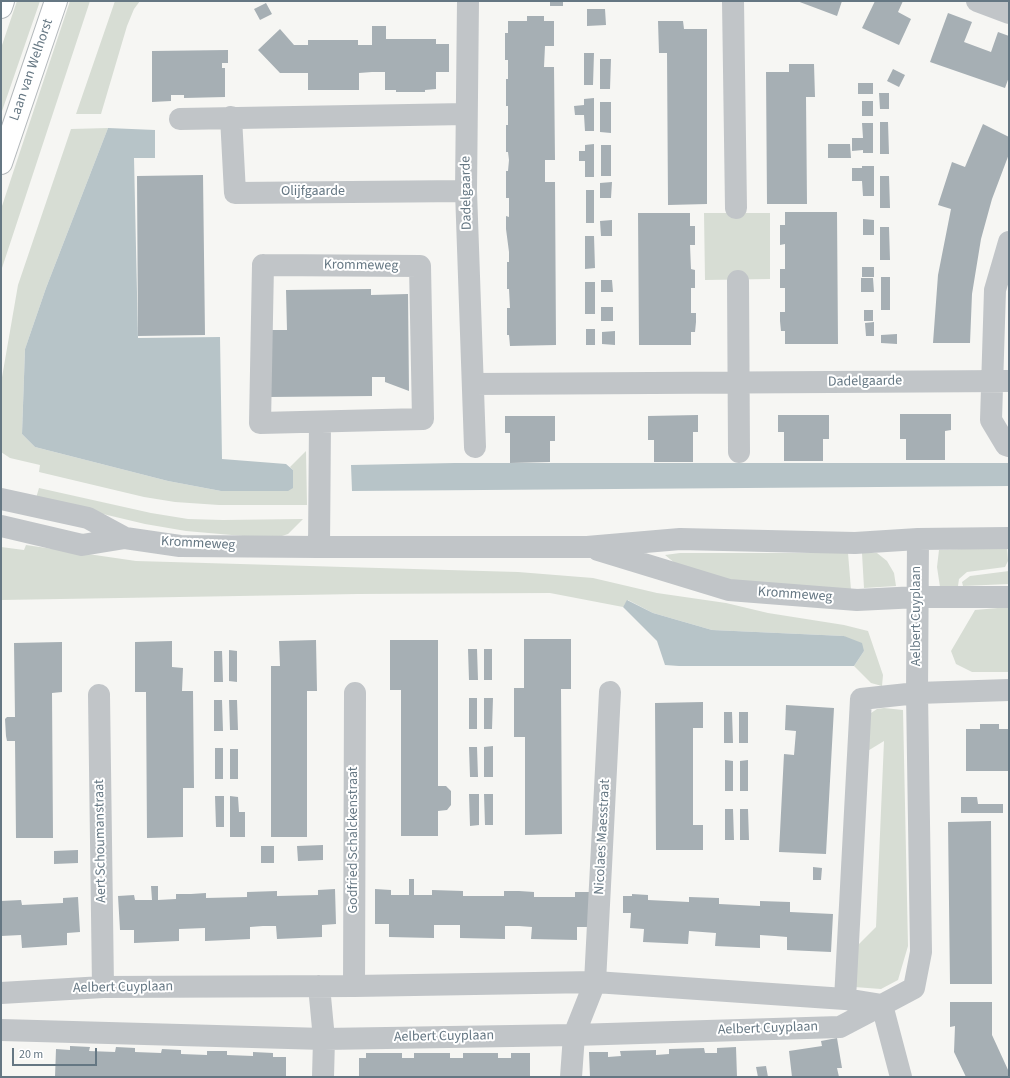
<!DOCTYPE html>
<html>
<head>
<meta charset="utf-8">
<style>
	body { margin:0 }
	#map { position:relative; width:1010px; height:1078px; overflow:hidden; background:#f6f6f3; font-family:"Source Sans 3",sans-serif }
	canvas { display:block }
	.frame { position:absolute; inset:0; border:2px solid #657783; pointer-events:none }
	.scale { position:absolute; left:12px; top:1048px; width:85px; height:18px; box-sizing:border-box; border:2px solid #657783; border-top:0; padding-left:5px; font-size:12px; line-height:14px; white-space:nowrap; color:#657783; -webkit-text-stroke:3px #fff; paint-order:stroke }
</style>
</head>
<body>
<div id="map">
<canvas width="1010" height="1078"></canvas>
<div class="frame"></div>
<div class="scale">20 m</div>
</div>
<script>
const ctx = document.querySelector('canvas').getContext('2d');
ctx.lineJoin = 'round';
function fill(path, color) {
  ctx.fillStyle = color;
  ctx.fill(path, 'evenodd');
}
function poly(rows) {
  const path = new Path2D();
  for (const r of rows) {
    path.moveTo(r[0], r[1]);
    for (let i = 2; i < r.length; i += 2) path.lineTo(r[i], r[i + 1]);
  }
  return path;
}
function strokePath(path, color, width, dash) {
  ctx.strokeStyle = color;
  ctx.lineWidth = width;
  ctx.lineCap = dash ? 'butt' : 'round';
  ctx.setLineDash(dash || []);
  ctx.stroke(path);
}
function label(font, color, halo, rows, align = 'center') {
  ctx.font = font + ' "Source Sans 3",sans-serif';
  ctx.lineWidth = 4;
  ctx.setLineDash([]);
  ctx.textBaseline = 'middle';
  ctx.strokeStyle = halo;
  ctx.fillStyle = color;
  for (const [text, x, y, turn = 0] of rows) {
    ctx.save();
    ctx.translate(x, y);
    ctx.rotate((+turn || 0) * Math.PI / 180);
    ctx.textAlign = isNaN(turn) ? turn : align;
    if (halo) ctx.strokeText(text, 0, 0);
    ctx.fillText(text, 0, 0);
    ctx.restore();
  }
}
const green = poly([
	[17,1,40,1,1,114,1,48],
	[70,1,90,1,1,271,1,209],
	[115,1,140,1,134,9,127,26,101,114,76,114],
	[108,128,46,288,25,349,22,434,35,447,168,481,221,491,293,470,290,467,306,451,307,505,219,505,175,502,144,497,39,472,40,465,10,458,1,452,1,383,18,285,71,129],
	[704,213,770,213,770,279,705,280],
	[39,488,151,513,188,519,223,520,303,519,288,534,282,536,243,536,186,531,145,524,36,498],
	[26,545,136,561,518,572,593,578,657,593,726,603,768,613,844,625,868,631,883,675,882,686,871,683,854,666,864,651,844,636,712,630,653,613,628,600,623,607,550,593,358,594,1,600,1,547,24,550],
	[1007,547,1008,561,1005,567,967,572,959,579,958,586,940,587,937,567,939,550],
	[680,553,848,553,851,590,749,589,676,564,665,555],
	[862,553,877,553,887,561,894,573,896,586,864,588],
	[1009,571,1009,584,963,586,962,582,970,576],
	[1009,607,1009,672,972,672,956,664,951,651,975,610],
	[884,708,903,710,908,946,898,980,881,989,854,987,857,946,876,927,884,741,866,752,871,713,877,709]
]);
const water = poly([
	[108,128,155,130,155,158,134,158,138,338,220,337,222,459,286,464,293,470,293,488,288,491,221,491,168,481,35,447,22,434,25,349,46,288],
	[455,463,1009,463,1009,486,352,491,351,465],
	[627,600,653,613,712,630,844,636,862,643,864,651,854,666,679,666,665,665,657,641,623,607]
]);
const building = poly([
	[550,1,563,1,563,6,550,6],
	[797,1,842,1,837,16],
	[875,1,903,1,898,12,911,19,899,45,862,28],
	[266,3,272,14,260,20,254,9],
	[587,9,605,9,606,25,587,26],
	[948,13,972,22,964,42,991,52,998,32,1009,36,1009,77,1005,88,930,62],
	[527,16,544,16,544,21,554,21,554,46,545,46,544,67,554,67,555,160,545,160,545,182,555,182,556,345,510,346,509,335,507,335,507,308,510,308,509,289,507,289,507,262,509,262,509,252,506,229,506,216,509,217,509,198,506,198,506,171,508,171,509,160,508,152,506,152,506,125,508,125,508,106,506,106,506,79,508,79,508,60,505,60,505,33,508,33,508,21,527,21],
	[658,21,683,21,684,29,707,29,707,204,668,205,667,53,659,53],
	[372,26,386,26,386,39,436,39,436,44,449,44,449,72,436,72,436,89,425,90,425,92,396,92,396,90,385,90,385,72,372,72,359,73,359,90,308,90,308,73,280,73,258,50,280,29,294,45,308,45,308,40,358,40,358,45,372,45],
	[228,50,228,63,222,63,222,68,225,68,225,97,184,98,184,95,171,95,171,101,152,102,152,51],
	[584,53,594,53,593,85,584,85],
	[600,59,611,59,610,89,600,89],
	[789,64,814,64,815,97,806,97,807,204,767,204,766,72,789,72],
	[893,69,905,75,899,87,887,81],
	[858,83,873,83,873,94,858,94],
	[879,93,889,93,889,109,880,109],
	[594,98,594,131,585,131,584,115,575,115,574,106,584,105,584,99],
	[862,101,873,101,873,116,862,116],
	[600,102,611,102,611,133,600,132],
	[880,122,888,122,889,154,880,154],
	[862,123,873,123,873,153,863,153,863,150,852,151,852,138,863,138],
	[983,124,1009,137,1009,154,992,199,981,239,972,294,970,343,933,343,938,275,951,209,938,205,952,162,965,167],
	[594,144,594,177,585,177,585,161,579,161,579,151,585,151,585,145],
	[828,144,850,144,851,158,828,158],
	[601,145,611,145,611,176,601,176],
	[862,166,874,166,874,196,863,196,862,181,852,181,852,168,862,168],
	[203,175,205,335,138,336,137,176],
	[880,176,889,176,890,208,880,208],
	[612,182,611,198,600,198,600,183],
	[586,190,594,190,594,223,586,223],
	[785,212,837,212,838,344,785,344,785,331,781,331,780,321,780,312,785,312,785,288,780,288,780,269,785,269,785,244,780,245,780,225,785,225],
	[638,213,690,213,690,226,695,226,695,245,690,245,691,269,695,270,695,288,691,288,691,313,696,313,696,322,695,332,691,332,691,345,639,345],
	[863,219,874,220,874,235,863,235],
	[612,220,612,236,601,236,600,221],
	[880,227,889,227,890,260,880,260],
	[585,236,594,236,595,268,585,269],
	[862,267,874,267,874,277,862,277],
	[881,277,890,277,890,310,881,310],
	[861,278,873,278,874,292,861,292],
	[601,280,612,280,613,292,601,292],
	[585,282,595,282,595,314,585,314],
	[371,289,371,295,408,294,409,391,385,382,385,377,372,377,372,396,269,397,268,330,287,330,286,290],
	[601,307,613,307,613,321,601,321],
	[864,310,873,310,873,321,864,321],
	[874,322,874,336,866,336,865,323],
	[586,329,595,329,595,345,586,345],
	[615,331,615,345,602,344,602,332],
	[897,334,897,344,881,343,881,335],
	[900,414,951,414,951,430,945,431,945,460,906,460,906,439,900,439],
	[698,415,698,432,693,432,693,462,654,462,654,440,648,440,648,416],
	[778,415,829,415,829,439,823,439,823,461,784,461,784,432,778,432],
	[505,416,555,416,555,441,550,441,550,462,510,463,510,433,505,433],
	[524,639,571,639,571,689,561,689,562,834,525,835,525,737,514,737,514,688,524,688],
	[316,640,317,691,307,691,307,837,271,837,271,666,280,666,279,641],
	[390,640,438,640,438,786,446,786,451,791,451,805,447,810,438,811,438,836,401,836,401,690,390,690],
	[172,641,172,667,183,668,182,691,193,691,194,788,183,788,183,837,147,838,146,692,135,692,135,642],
	[62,642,62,692,52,693,53,838,16,838,15,741,7,741,6,736,5,719,7,717,15,717,14,643],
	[468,649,477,649,478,680,469,680],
	[484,649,492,649,492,680,484,680],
	[229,650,237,651,237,682,229,681],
	[214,651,222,651,223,682,214,682],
	[469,698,477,698,477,729,469,729],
	[484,698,493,698,492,729,484,729],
	[214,700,222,700,223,731,214,731],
	[229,700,237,700,238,730,230,730],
	[703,702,703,728,693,728,693,825,703,825,703,850,656,850,655,703],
	[786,705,834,708,826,854,779,852,784,754,794,755,796,731,785,730],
	[724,712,732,712,733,743,724,743],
	[739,712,748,712,748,743,739,743],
	[980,724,999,724,999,729,1009,729,1009,771,966,771,966,729,980,729],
	[493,746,493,777,484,777,484,747],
	[469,747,477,747,478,777,470,777],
	[215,748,223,748,223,779,215,779],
	[230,749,238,749,238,779,230,779],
	[725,760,733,761,733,791,725,791],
	[748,760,748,791,740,791,740,761],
	[469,794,479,794,479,825,470,826],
	[484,794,493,794,493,825,485,825],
	[215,796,224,796,224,827,216,827],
	[230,796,238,797,239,812,245,812,245,837,230,837],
	[961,797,977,797,978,804,1003,804,1003,813,961,813],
	[725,809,733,809,734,840,725,840],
	[740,809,748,809,749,840,740,840],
	[991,821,992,984,950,984,948,822],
	[323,845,323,860,298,861,297,846],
	[261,846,274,846,274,863,261,863],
	[78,850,78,863,54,864,54,851],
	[813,867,822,868,821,880,813,880],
	[409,879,414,879,414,895,432,895,432,890,463,891,463,896,504,896,504,891,519,891,534,892,534,897,575,897,575,892,591,892,591,927,577,927,577,940,531,939,532,927,519,926,505,926,505,939,460,938,460,925,434,925,434,938,389,937,389,924,375,924,375,889,391,890,391,895,409,895],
	[151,886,158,886,158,900,176,899,176,894,191,894,206,893,206,898,247,897,247,892,277,891,277,896,318,895,318,890,335,889,336,924,322,925,322,937,277,939,276,926,263,926,250,927,250,939,205,941,205,928,179,929,179,941,134,943,134,930,120,930,118,896,134,895,135,900,152,900],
	[632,894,648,895,648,900,689,902,689,897,719,898,719,904,760,906,760,901,790,902,790,912,833,914,831,952,787,950,787,937,775,936,760,935,760,948,715,946,716,933,689,931,688,944,643,942,644,929,630,928,631,913,623,913,623,896,632,896],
	[78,897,80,932,67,933,67,945,22,948,21,935,1,936,1,901,21,900,22,905,63,903,63,898],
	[950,1002,992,1002,992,1035,1009,1072,1009,1077,966,1077,954,1052,955,1026,950,1027],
	[837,1038,842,1068,837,1068,839,1077,792,1077,789,1051,822,1046,821,1041],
	[70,1046,90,1047,89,1051,115,1052,116,1047,135,1048,135,1052,161,1053,162,1049,181,1050,181,1054,207,1055,207,1051,227,1051,227,1055,253,1056,253,1052,273,1053,273,1057,286,1057,286,1077,55,1077,56,1049,70,1050],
	[736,1047,737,1077,590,1077,589,1052,608,1052,608,1057,621,1056,620,1051,656,1050,656,1055,669,1054,669,1049,704,1048,705,1053,717,1053,717,1048],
	[366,1053,402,1053,402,1058,414,1058,414,1053,450,1053,450,1058,463,1058,463,1053,498,1053,498,1058,511,1058,511,1053,530,1053,530,1077,359,1077,359,1058,366,1058],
	[766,1066,768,1077,758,1077,756,1067]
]);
const minor = poly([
	[468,1,466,191,475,447],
	[733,1,736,208],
	[977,1,1009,13],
	[231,117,235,193,466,191],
	[180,119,466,114],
	[1009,242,995,290,991,420,1006,445,1009,446],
	[263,265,420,266,423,419,260,423,263,265],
	[738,281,739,452],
	[473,384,1009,381],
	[1,499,88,518,125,538],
	[1,526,82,545,125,538,180,546,319,547,587,547,680,539,855,543,918,539,1009,538],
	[319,547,320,422],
	[598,550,729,590,857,600,918,597,1009,597],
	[99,695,103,987],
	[319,986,324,1039,323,1077],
	[354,986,355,693],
	[1,993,103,987,354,986,595,982,845,999,882,1005,914,988,921,952,917,693,918,539],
	[845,999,861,699,917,693,1009,690],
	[1,1030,324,1039,574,1035,840,1027,882,1005,901,1077],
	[571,1077,574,1035,595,982,610,692]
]);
const major = poly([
	[1,7,3,1],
	[1,163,56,1]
]);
const streetNames = [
	["Laan van Welhorst",32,70,-71],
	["Olijfgaarde",313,192],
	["Dadelgaarde",467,193,-91],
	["Krommeweg",361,266,1],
	["Dadelgaarde",865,382,-1],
	["Krommeweg",198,544,3],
	["Krommeweg",795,595,4],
	["Aelbert Cuyplaan",917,616,-90],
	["Nicolaes Maesstraat",603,837,-87],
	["Godfried Schalckenstraat",354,840,-90],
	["Aert Schoumanstraat",101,841,-91],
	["Aelbert Cuyplaan",123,988,-1],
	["Aelbert Cuyplaan",768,1029,-2],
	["Aelbert Cuyplaan",444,1037,-1]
];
fill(green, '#d7ddd4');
fill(water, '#b7c4c8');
fill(building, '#a6afb4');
strokePath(major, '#b4b9bc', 24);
strokePath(minor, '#c1c5c8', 22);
strokePath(major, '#fff', 22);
label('14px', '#657783', '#fff', streetNames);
</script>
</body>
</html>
